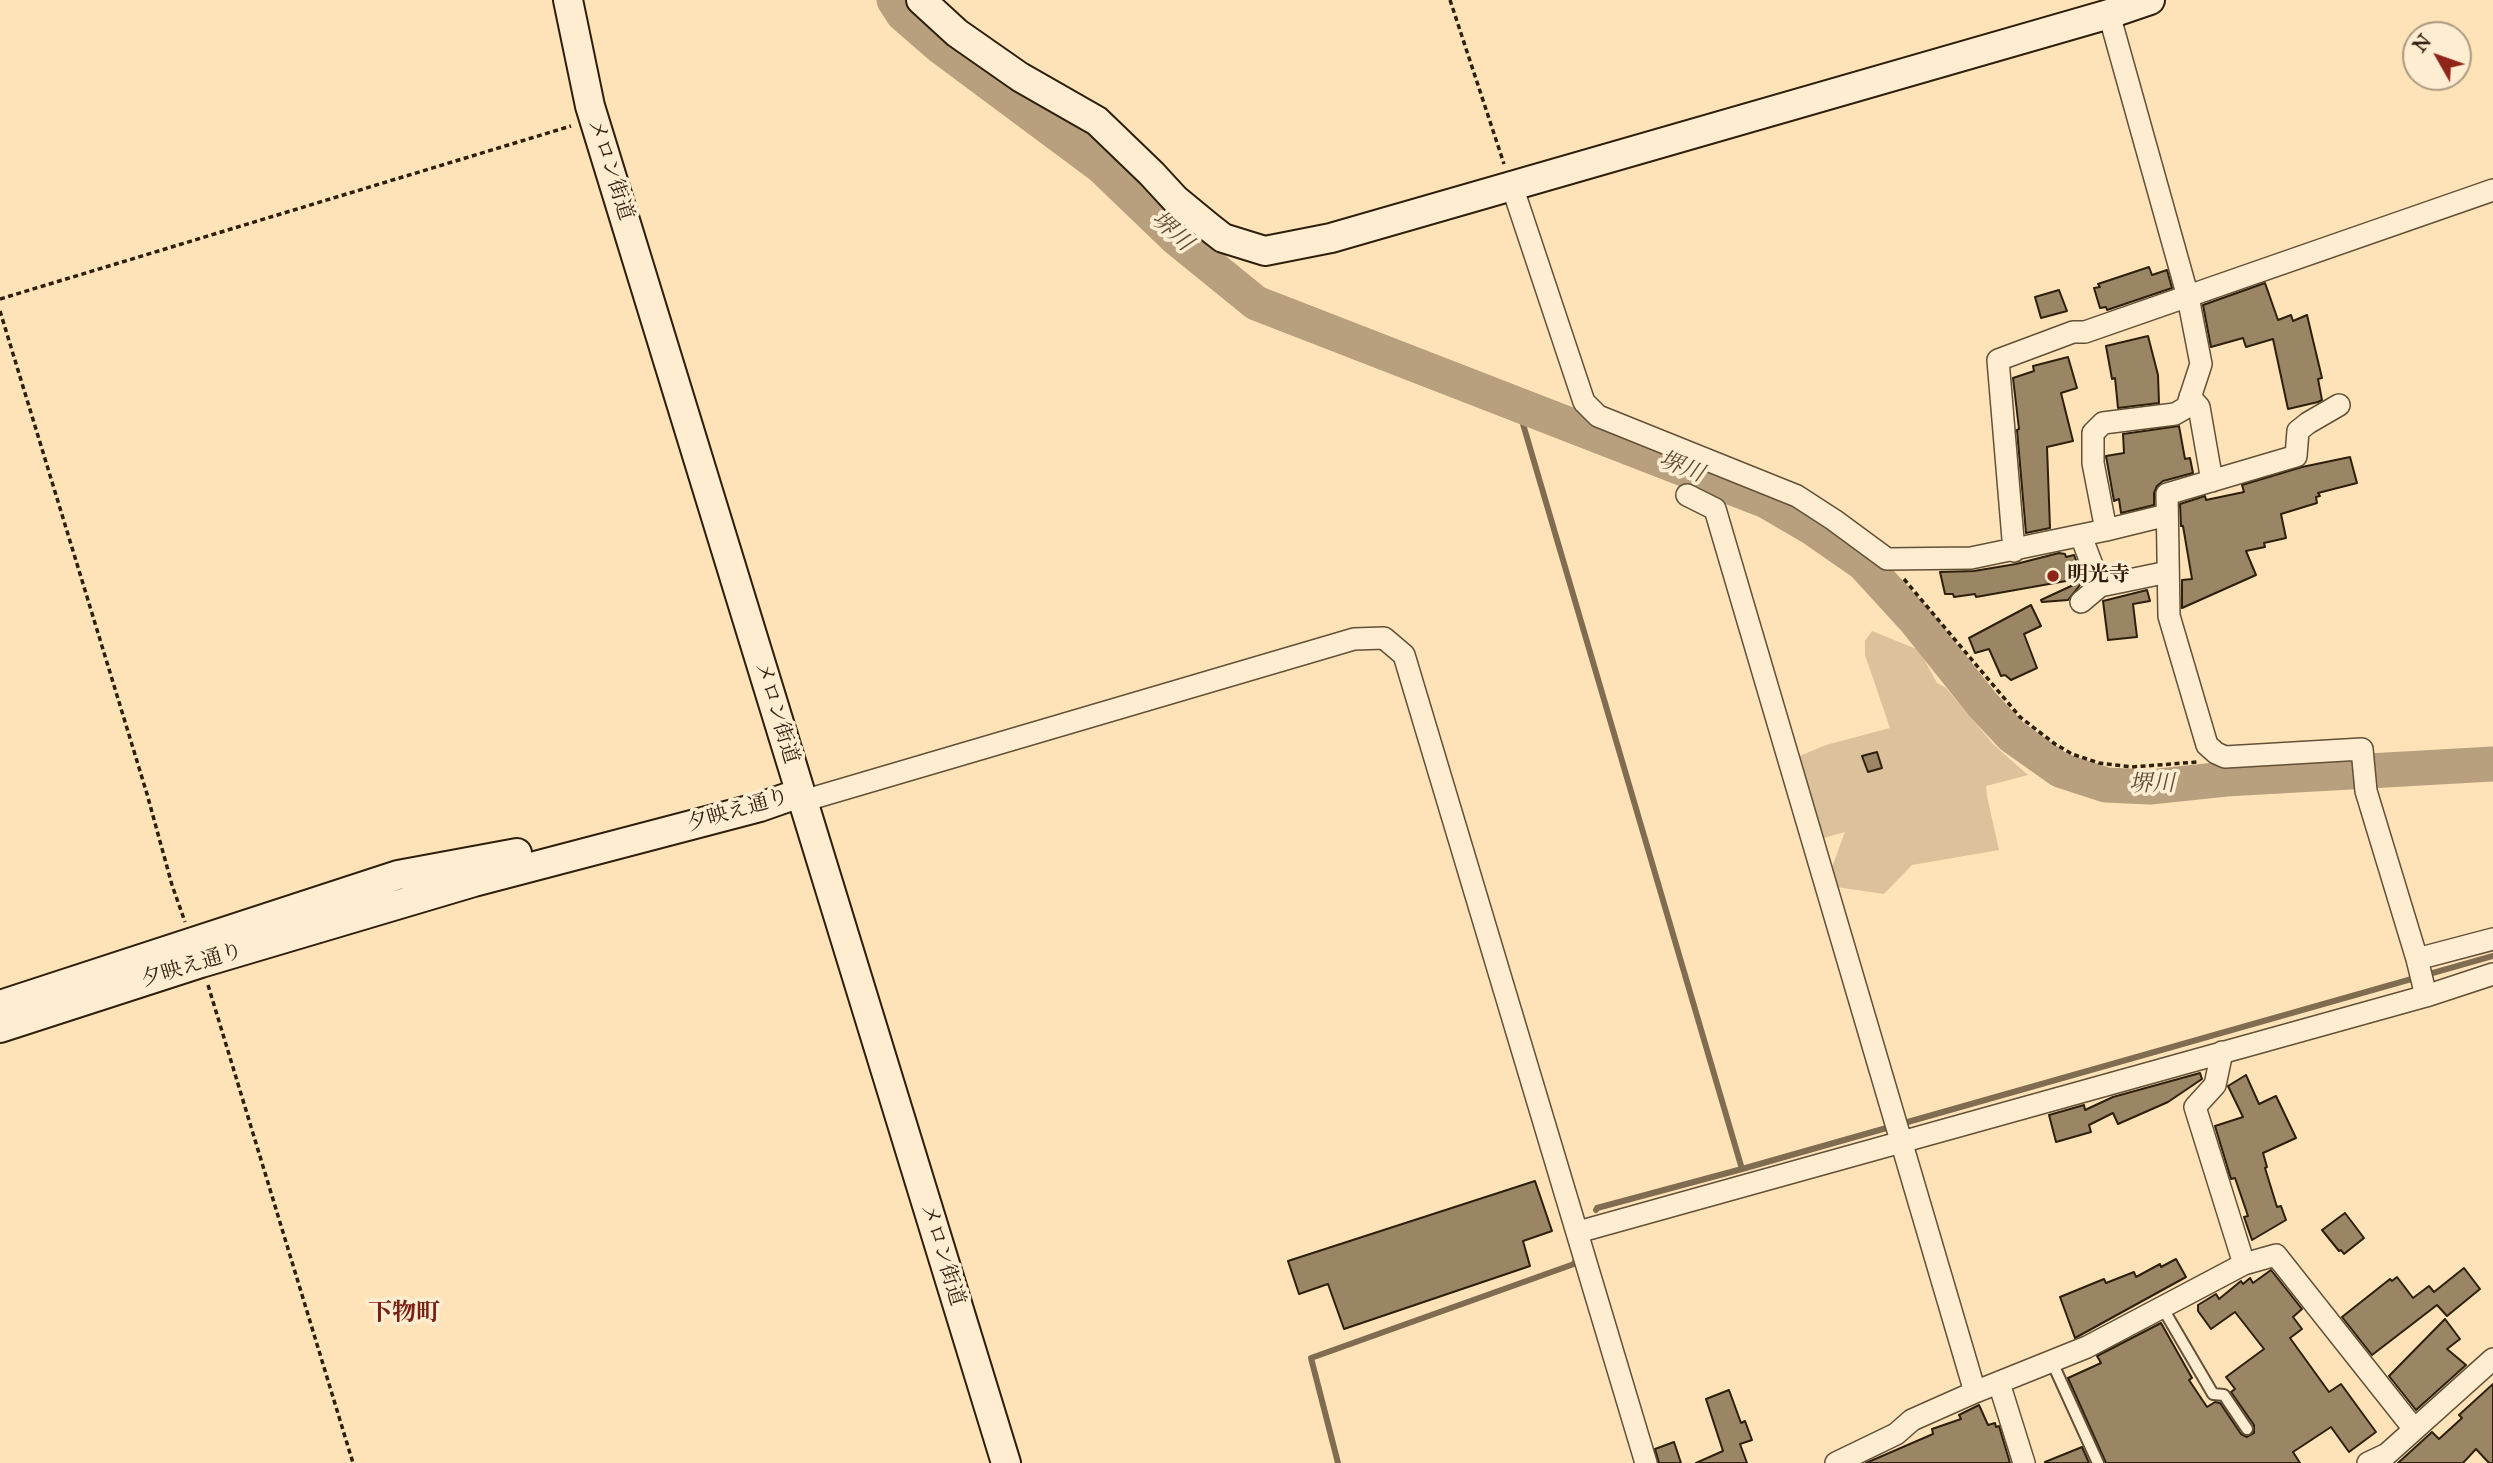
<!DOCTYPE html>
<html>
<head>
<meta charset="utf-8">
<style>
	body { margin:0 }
	#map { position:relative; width:2493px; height:1463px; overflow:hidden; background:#ffe3b8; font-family:"IM FELL Great Primer",serif }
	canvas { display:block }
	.north { position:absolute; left:2402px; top:21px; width:70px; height:70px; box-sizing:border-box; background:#ffedd1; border:2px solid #ab9b82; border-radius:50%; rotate:310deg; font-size:19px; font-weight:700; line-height:28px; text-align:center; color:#2d1f0c }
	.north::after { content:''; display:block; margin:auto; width:24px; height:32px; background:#8f2418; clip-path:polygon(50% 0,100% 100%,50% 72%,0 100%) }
</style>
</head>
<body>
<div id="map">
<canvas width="2493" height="1463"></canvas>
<div class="north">N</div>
</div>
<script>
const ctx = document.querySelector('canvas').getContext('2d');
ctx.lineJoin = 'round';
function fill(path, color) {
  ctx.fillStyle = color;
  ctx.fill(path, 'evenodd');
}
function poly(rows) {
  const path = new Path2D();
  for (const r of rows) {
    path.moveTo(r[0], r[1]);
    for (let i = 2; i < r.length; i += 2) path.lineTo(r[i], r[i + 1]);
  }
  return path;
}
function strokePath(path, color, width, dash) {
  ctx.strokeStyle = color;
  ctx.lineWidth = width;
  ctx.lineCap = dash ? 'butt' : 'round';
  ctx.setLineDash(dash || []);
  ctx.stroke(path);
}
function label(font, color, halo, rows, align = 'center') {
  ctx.font = font + ' "IM FELL Great Primer","Noto Serif JP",serif';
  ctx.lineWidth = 7;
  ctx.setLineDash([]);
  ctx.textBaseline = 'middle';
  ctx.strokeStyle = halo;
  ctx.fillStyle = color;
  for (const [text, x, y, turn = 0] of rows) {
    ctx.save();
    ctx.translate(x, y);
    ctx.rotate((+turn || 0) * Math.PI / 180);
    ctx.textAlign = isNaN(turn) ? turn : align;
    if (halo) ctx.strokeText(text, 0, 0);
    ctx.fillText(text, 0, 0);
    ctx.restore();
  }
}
const green = poly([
	[1872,631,1919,650,1937,683,1945,687,1994,745,2028,775,1986,786,1987,796,1999,850,1912,865,1884,894,1836,887,1831,870,1845,832,1820,839,1797,757,1826,745,1890,728,1865,655,1865,641]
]);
const stream = poly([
	[1518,407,1742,1169,2493,956],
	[1596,1210,1597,1208,1742,1169],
	[1338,1463,1311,1358,1574,1264,1577,1257]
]);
const river = poly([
	[894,0,903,14,941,47,1101,166,1176,238,1256,303,1766,501,1814,529,1863,563,1916,621,1983,705,2012,736,2060,770,2106,785,2150,787,2226,779,2493,764]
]);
const building = poly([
	[2149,267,2152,275,2167,270,2172,288,2107,310,2106,307,2100,308,2094,288,2100,287,2098,284,2149,267],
	[2265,283,2278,320,2291,315,2293,321,2307,315,2322,378,2318,379,2322,400,2318,402,2288,409,2273,339,2246,347,2243,338,2211,347,2203,305,2265,283],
	[2059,290,2067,311,2041,318,2035,297,2059,290],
	[2148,336,2158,375,2159,403,2118,408,2115,378,2112,379,2106,346,2148,336],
	[2068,357,2077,388,2061,393,2073,441,2047,447,2050,528,2026,533,2017,430,2019,429,2013,378,2034,371,2033,366,2068,357],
	[2179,426,2185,459,2190,458,2193,473,2163,481,2157,486,2154,493,2154,505,2121,513,2119,499,2114,501,2106,456,2124,453,2123,434,2179,426],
	[2350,457,2357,483,2318,493,2320,496,2316,497,2317,503,2281,514,2286,538,2264,543,2265,547,2246,551,2256,575,2182,608,2182,580,2192,579,2183,526,2181,526,2180,504,2205,496,2206,500,2244,492,2242,485,2302,467,2350,457],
	[2059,553,2065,554,2066,557,2074,555,2083,578,1976,597,1975,594,1954,597,1953,594,1945,594,1940,572,1974,571,2016,564,2059,553],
	[2084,580,2068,600,2042,602,2041,600,2084,580],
	[2147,590,2150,601,2133,604,2137,637,2108,640,2103,601,2147,590],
	[2031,605,2041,626,2024,634,2037,668,2011,680,2005,675,2001,676,1989,649,1975,653,1969,638,2031,605],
	[1877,752,1882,768,1868,772,1862,756,1877,752],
	[2200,1073,2202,1079,2168,1102,2118,1124,2113,1113,2089,1125,2091,1132,2056,1142,2049,1115,2084,1105,2085,1110,2113,1097,2200,1073],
	[2246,1075,2259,1104,2276,1096,2296,1138,2263,1153,2267,1167,2265,1168,2277,1207,2281,1206,2286,1220,2252,1240,2244,1217,2248,1216,2235,1178,2231,1179,2215,1126,2243,1117,2228,1086,2246,1075],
	[1535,1181,1552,1231,1523,1241,1530,1266,1344,1329,1328,1284,1299,1294,1288,1261,1535,1181],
	[2345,1213,2364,1238,2344,1254,2341,1250,2339,1251,2322,1230,2345,1213],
	[2176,1259,2186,1277,2075,1338,2060,1297,2104,1279,2106,1283,2134,1272,2136,1277,2160,1264,2161,1267,2176,1259],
	[2464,1268,2480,1289,2447,1316,2437,1305,2372,1355,2342,1317,2390,1279,2392,1281,2397,1277,2413,1298,2429,1286,2434,1292,2464,1268],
	[2271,1270,2302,1309,2293,1317,2302,1329,2290,1338,2329,1392,2341,1384,2376,1432,2349,1452,2331,1427,2293,1452,2300,1463,2106,1463,2068,1378,2101,1363,2097,1356,2161,1323,2192,1378,2189,1380,2207,1407,2215,1402,2220,1403,2241,1434,2247,1437,2254,1433,2254,1425,2231,1392,2235,1389,2226,1377,2264,1349,2235,1312,2211,1329,2198,1311,2198,1305,2216,1294,2219,1299,2241,1281,2243,1284,2250,1278,2253,1283,2271,1270],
	[2445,1319,2460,1339,2447,1349,2466,1365,2416,1410,2389,1376,2445,1319],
	[2493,1384,2493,1463,2489,1463,2476,1449,2463,1463,2398,1463,2432,1432,2439,1439,2462,1418,2459,1415,2493,1384],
	[1729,1390,1741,1423,1745,1421,1752,1440,1740,1444,1747,1463,1696,1463,1723,1451,1706,1399,1729,1390],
	[1979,1405,1988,1425,1995,1423,1996,1427,1999,1426,2010,1463,1866,1463,1933,1434,1932,1429,1961,1419,1959,1415,1979,1405],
	[1674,1442,1681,1463,1659,1463,1655,1449,1674,1442],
	[2082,1447,2089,1463,2045,1463,2045,1462,2082,1447]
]);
const path = poly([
	[1450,0,1504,164],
	[0,299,571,126],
	[0,311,147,794,172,885,185,922],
	[1904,579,2020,717,2055,744,2072,754,2099,763,2132,767,2197,762],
	[208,985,353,1463]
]);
const lane = poly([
	[2162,1307,2213,1394,2224,1395,2247,1429],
	[2052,1362,2098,1463]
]);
const street = poly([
	[1512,186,1584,402,1598,416,1797,496,1834,520,1887,559,1971,558,2106,530,2093,463,2093,433,2103,423,2175,414,2187,407,2201,364,2188,297,2109,14],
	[2190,397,2199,407,2212,481],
	[2339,405,2308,423,2298,431,2296,456,2167,494,2169,616,2207,745,2216,753,2225,757,2362,749,2366,791,2417,959,2426,996],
	[1687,495,1715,509,1975,1392],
	[2106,530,2167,515],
	[2081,536,2100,586],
	[2014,551,1998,360,2073,332,2085,332,2493,190],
	[2081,602,2100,586,2168,572],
	[803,801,1354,639,1384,638,1404,655,1646,1463],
	[2417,959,2493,939],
	[2222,1052,2215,1085,2195,1107,2244,1264],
	[1578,1232,2426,996,2493,974],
	[1999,1383,2024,1463],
	[1836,1463,1896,1434,1912,1420,1975,1392,2087,1347,2244,1264,2276,1255,2414,1429],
	[2368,1463,2387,1454,2493,1359]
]);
const secondary = poly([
	[568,0,590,106,1006,1463],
	[921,0,957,33,1020,77,1097,121,1152,174,1175,199,1209,227,1223,238,1265,251,1331,238,2109,14,2150,0],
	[0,1005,398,875,517,853],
	[0,1028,201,963,474,882,760,807,800,793]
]);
const markers = [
	[2053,576,7,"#8f2418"]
];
const streetNames = [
	["メロン街道",610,170,72],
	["メロン街道",776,713,73],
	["夕映え通り",738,811,-16],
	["夕映え通り",192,966,-17],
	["メロン街道",942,1255,73]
];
const poiNames = [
	["明光寺",2067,576]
];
const waterNames = [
	["堺川",1171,232,42],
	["堺川",1681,468,21],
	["堺川",2152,785,-1]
];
const quarterNames = [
	["下物町",404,1314]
];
fill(green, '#dbc29b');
strokePath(stream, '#806c50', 6);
strokePath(river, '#b8a07e', 35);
fill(building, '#9a8565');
strokePath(building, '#2d1f0c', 2);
strokePath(lane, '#625037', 14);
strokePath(street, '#625037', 24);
strokePath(secondary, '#2d1f0c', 32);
strokePath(path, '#2d1f0c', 3.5, [5, 3.5]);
strokePath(lane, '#ffedd1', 10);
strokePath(street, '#ffedd1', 21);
strokePath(secondary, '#ffedd1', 28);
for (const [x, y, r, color] of markers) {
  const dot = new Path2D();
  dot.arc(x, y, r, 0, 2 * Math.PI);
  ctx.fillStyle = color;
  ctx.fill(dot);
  strokePath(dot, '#ffedd1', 2.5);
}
label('21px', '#2d1f0c', '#ffedd1', streetNames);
label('bold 21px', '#2d1f0c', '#ffedd1', poiNames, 'left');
label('italic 23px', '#5e4c34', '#ffedd1', waterNames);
label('bold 24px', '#7a1f14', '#ffedd1', quarterNames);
</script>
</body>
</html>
